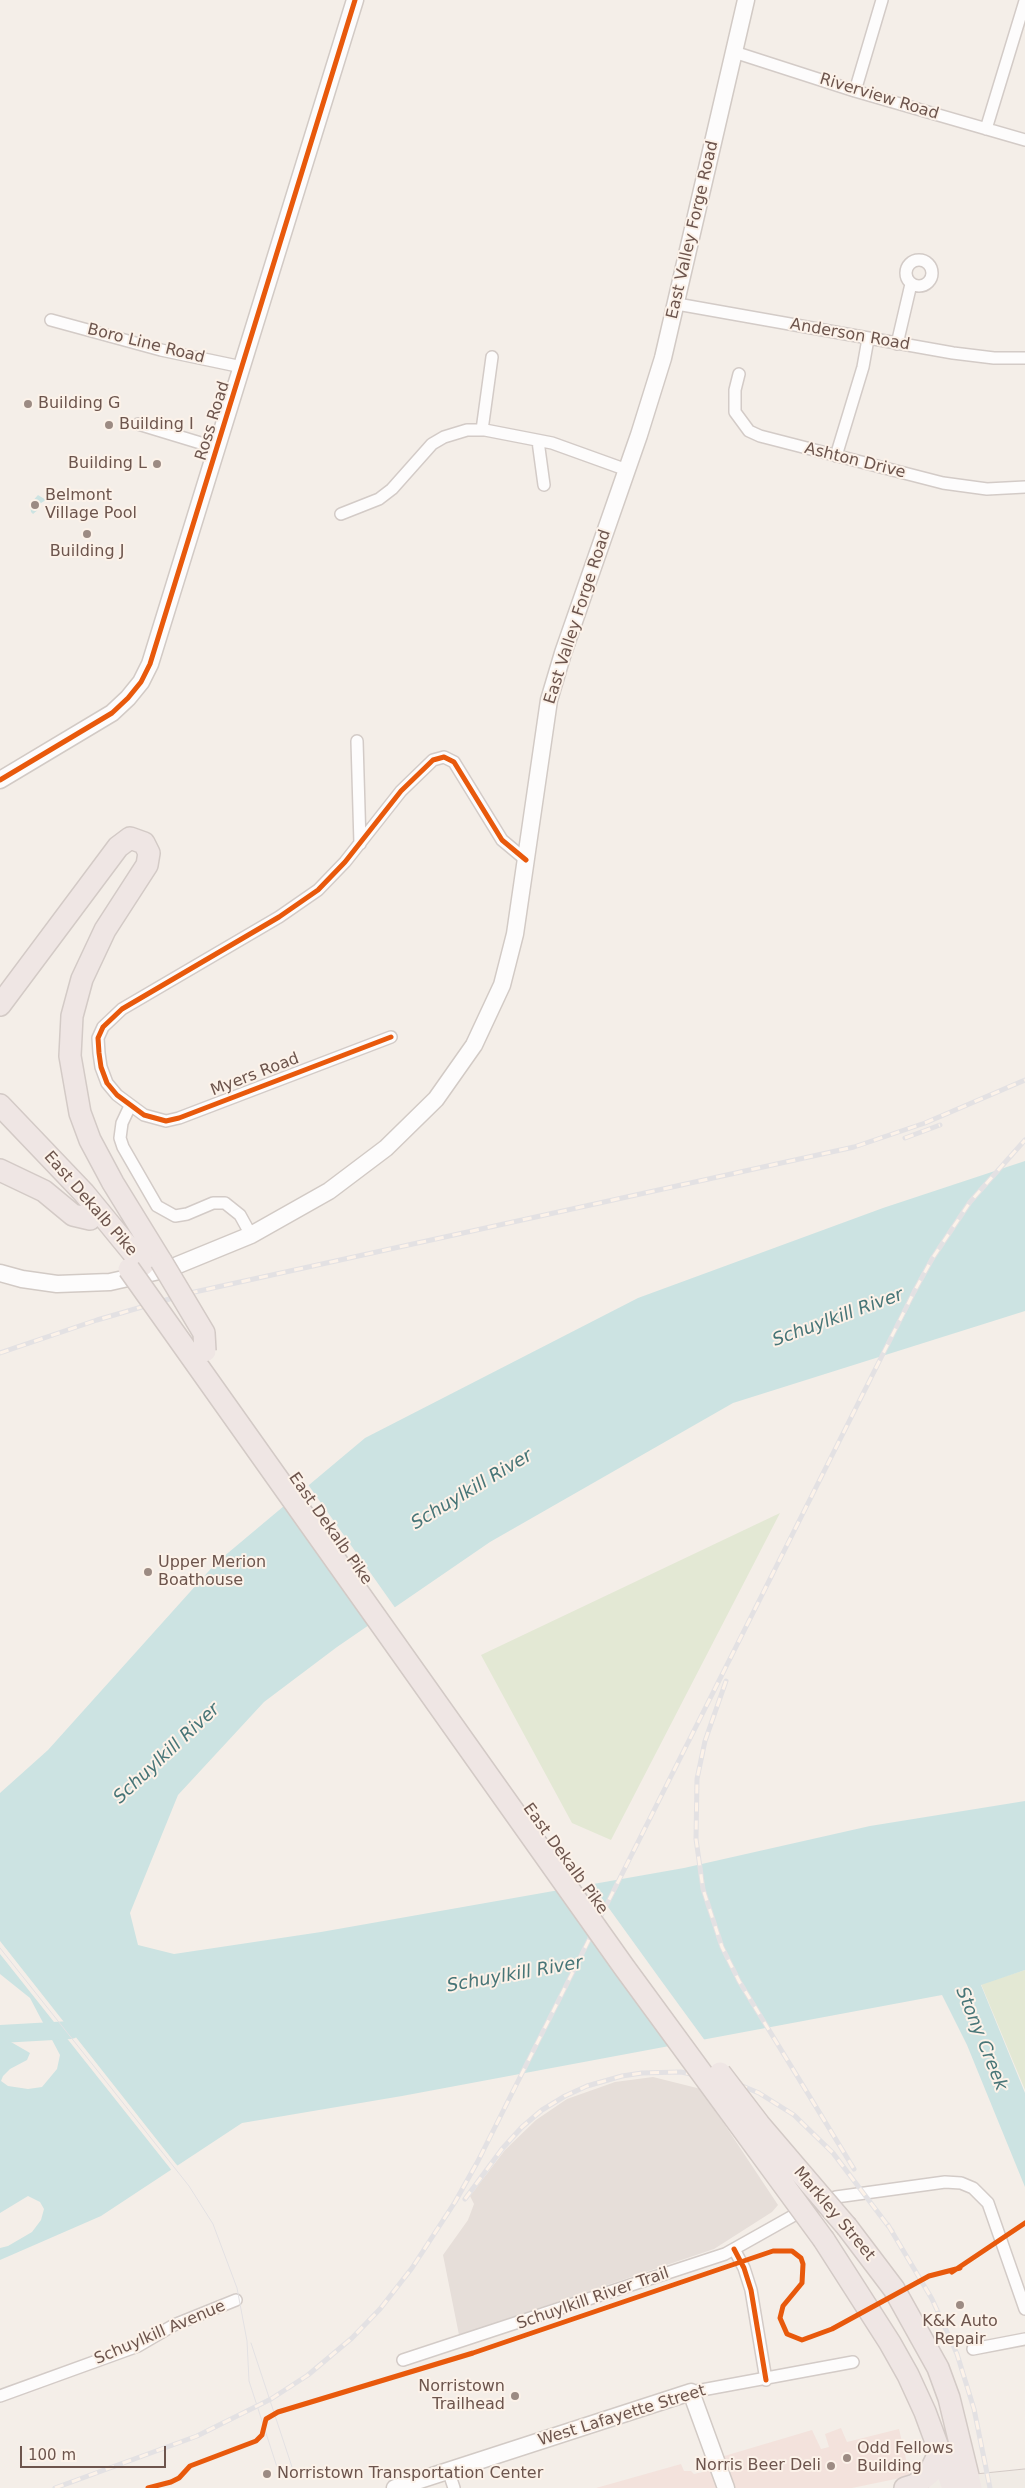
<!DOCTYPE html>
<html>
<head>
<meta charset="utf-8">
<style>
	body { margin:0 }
	#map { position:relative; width:1025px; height:2488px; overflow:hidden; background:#f4eee8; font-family:"DejaVu Sans",sans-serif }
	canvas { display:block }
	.scale { position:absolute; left:20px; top:2446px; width:146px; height:22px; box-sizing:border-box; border:2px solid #6d554d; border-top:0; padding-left:6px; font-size:15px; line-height:18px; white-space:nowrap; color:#6d554d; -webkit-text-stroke:4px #fcf2e9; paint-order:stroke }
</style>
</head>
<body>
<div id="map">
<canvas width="1025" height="2488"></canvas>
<div class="scale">100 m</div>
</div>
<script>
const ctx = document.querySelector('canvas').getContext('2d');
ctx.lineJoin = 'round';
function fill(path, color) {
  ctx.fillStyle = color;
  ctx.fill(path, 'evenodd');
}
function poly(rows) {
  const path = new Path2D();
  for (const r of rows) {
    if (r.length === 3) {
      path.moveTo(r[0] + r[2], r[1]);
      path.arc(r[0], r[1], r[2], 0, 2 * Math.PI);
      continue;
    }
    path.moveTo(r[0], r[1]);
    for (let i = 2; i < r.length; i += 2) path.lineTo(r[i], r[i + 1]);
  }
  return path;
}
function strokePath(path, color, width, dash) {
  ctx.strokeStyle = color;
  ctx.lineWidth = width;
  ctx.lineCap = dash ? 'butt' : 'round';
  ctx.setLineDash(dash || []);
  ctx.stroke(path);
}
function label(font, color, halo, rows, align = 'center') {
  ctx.font = font + ' "DejaVu Sans",sans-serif';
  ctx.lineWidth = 4;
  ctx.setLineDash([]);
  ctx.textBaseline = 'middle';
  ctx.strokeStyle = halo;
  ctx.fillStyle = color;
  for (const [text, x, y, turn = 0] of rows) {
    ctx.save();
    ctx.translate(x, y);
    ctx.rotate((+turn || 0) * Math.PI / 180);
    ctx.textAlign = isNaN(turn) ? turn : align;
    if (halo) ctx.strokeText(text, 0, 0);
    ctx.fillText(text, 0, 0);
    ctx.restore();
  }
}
const commercial = poly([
	[841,2428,847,2442,899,2429,910,2476,852,2488,596,2488,681,2464,684,2471,691,2471,694,2474,724,2467,721,2457,812,2430,821,2449,829,2447,825,2434]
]);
const industrial = poly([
	[653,2077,701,2089,778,2205,772,2212,714,2249,459,2335,443,2255,468,2220,474,2204,470,2196,505,2150,536,2120,567,2099,615,2082]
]);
const green = poly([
	[780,1513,611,1840,572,1823,481,1655],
	[1025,1970,1025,2090,981,1984]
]);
const water = poly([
	[38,495,46,500,41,503,39,509,33,514,31,512,30,504],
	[1025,1161,1025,1311,733,1403,490,1542,337,1647,264,1702,178,1795,130,1913,138,1945,174,1954,321,1932,684,1868,870,1826,1025,1801,1025,1970,981,1985,1025,2093,1025,2187,967,2045,942,1995,402,2096,242,2123,101,2216,0,2260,0,2248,8,2246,32,2232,41,2220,44,2209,40,2202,28,2196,0,2213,0,2042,11,2042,30,2053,27,2060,10,2069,3,2076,1,2081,8,2086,28,2089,42,2087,57,2069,60,2055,30,1998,0,1974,0,1793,48,1750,216,1563,365,1438,638,1298,883,1208]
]);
const pier = poly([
	[307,1483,396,1609,371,1627,284,1503],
	[590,1882,660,1979,706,2042,673,2048,558,1888],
	[0,1941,176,2164,179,2167,173,2172,0,1954]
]);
const river = poly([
	[0,2034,71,2030]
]);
const street = poly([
	[734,52,855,91,1025,140],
	[855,91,882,0],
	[986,129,1025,1],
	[919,273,13],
	[677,304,953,353,994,358,1025,358],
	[51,320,161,350,242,367],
	[897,344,911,284],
	[739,374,735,390,735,412,749,431,760,436,943,483,987,489,1025,487],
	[138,424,217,448],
	[482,430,492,357],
	[538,441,544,485],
	[836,456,863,367,868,339],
	[341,514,379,499,392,489,432,444,444,437,467,430,485,430,552,443,627,470],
	[357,741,360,844],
	[391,1037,179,1118,166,1121,144,1115,117,1095,107,1083,101,1067,99,1053,98,1038,103,1027,122,1009,279,917,318,890,345,862,401,791,433,760,444,757,454,762,502,840,526,860],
	[130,1106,122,1123,120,1138,123,1147,157,1206,175,1216,187,1214,213,1203,225,1203,240,1215,251,1235],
	[734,2249,744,2268,751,2290,766,2380],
	[973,2349,1025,2339],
	[403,2360,725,2254,814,2204,836,2197,945,2182,961,2183,973,2188,988,2203,1025,2309],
	[691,2392,853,2362],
	[0,2396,138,2346,174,2325,236,2300],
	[448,2470,454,2488]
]);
const secondary = poly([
	[0,780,112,713,128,698,141,682,150,664,355,0],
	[0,1273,22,1279,57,1284,110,1282,168,1269,251,1235,329,1191,386,1148,436,1099,474,1045,502,985,515,934,549,700,563,653,639,435,663,358,746,0],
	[395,2488,691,2392,726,2488]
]);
const primary = poly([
	[938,2488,1025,2479]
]);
const highway = poly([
	[0,1005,118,847,130,838,144,843,149,853,147,865,105,930,82,979,72,1016,70,1056,80,1113,90,1140,113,1183,161,1261],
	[0,1105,84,1193,143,1265],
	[0,1170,44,1191,73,1215,90,1219],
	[847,2227,894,2289,938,2368,949,2398,971,2488],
	[824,2240,890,2343,908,2375,925,2412,953,2488],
	[905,2488,915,2485,929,2474,939,2453]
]);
const tram = poly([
	[0,1948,189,2186,213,2224,237,2288,247,2341,249,2381,277,2467],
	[251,2343,294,2473]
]);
const rail = poly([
	[905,1138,940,1125],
	[0,1353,97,1320,190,1293,854,1147,925,1123,1025,1080],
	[726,1681,705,1741,697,1779,696,1839,703,1889,722,1947,739,1981,854,2169],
	[465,2199,502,2149,522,2127,542,2110,565,2096,587,2086,622,2076,642,2073,681,2072,735,2083,759,2093,794,2115,833,2153,892,2231],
	[888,2225,932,2299,957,2354,974,2409,990,2488],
	[55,2488,197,2436,271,2399,308,2375,352,2338,380,2309,412,2268,455,2202,478,2161,914,1292,932,1259,970,1202,1025,1140]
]);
const highwayBridge = poly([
	[161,1261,204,1333,205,1351],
	[129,1269,624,1967,824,2240],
	[720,2073,759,2124,847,2227]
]);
const cycleway = poly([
	[0,780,112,713,128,698,141,682,150,664,355,0],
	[391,1037,179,1118,166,1121,144,1115,117,1095,107,1083,101,1067,99,1053,98,1038,103,1027,122,1009,279,917,318,890,345,862,401,791,433,760,444,757,454,762,502,840,526,860],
	[734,2249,744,2268,751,2290,766,2380],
	[952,2272,1025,2223],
	[148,2488,171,2482,179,2478,190,2466,256,2441,262,2435,266,2419,278,2412,473,2353,773,2251,792,2251,801,2258,803,2264,802,2283,783,2306,780,2318,787,2334,802,2340,832,2329,929,2276,960,2268]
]);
const markers = [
	[28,404,5,"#9c8b83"],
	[109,425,5,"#9c8b83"],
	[157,464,5,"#9c8b83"],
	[35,505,5,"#9c8b83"],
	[87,534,5,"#9c8b83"],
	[148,1572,5,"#9c8b83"],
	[960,2305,5,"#9c8b83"],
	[515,2396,5,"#9c8b83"],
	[847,2458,5,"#9c8b83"],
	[831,2466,5,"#9c8b83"],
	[267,2474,5,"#9c8b83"]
];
const streetNames = [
	["Riverview Road",879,97,17],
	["East Valley Forge Road",693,230,-77],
	["Anderson Road",850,335,10],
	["Boro Line Road",146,344,14],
	["Ross Road",213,421,-73],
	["Ashton Drive",855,461,14],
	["East Valley Forge Road",578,617,-72],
	["Myers Road",255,1075,-21],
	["East Dekalb Pike",90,1204,49],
	["East Dekalb Pike",330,1529,55],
	["East Dekalb Pike",565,1859,54],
	["Markley Street",834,2214,50],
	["Schuylkill River Trail",593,2299,-19],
	["Schuylkill Avenue",160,2333,-23],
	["West Lafayette Street",622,2416,-17]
];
const poiNames = [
	["Building G",38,404],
	["Building I",119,425],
	["Building L",147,464,"right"],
	["Belmont",45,496],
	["Village Pool",45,514],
	["Building J",87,552,"center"],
	["Upper Merion",158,1563],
	["Boathouse",158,1581],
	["K&K Auto",960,2322,"center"],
	["Repair",960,2340,"center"],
	["Norristown",505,2387,"right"],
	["Trailhead",505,2405,"right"],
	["Odd Fellows",857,2449],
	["Building",857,2467],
	["Norris Beer Deli",821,2466,"right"],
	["Norristown Transportation Center",277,2474]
];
const waterNames = [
	["Schuylkill River",838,1318,-20],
	["Schuylkill River",472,1490,-31],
	["Schuylkill River",167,1754,-43],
	["Schuylkill River",515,1975,-10],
	["Stony Creek",981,2039,68]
];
fill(commercial, '#f3e2dc');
fill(industrial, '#e6ded9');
fill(green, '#e3e8d4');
fill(water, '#cce3e2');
fill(pier, '#f4eee8');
strokePath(river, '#cce3e2', 18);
strokePath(street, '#d3cbc7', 14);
strokePath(secondary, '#d2cac5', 19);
strokePath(primary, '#d3cac6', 21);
strokePath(highway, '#d3cac6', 24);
strokePath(street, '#fdfcfc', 11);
strokePath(secondary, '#fdfcfc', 16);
strokePath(primary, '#f0ebe5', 19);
strokePath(highway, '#efe6e4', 21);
strokePath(tram, '#e3e1e3', 1);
strokePath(rail, '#e3e1e3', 5);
strokePath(rail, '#fcf2e9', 3, [9]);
strokePath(highwayBridge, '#d3cac6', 24, []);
strokePath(highwayBridge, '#efe6e4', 21);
strokePath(cycleway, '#e8590c', 5);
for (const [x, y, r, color] of markers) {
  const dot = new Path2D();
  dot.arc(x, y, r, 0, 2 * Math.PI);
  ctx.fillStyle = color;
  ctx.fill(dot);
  strokePath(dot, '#fcf2e9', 2);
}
label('16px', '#6d554d', '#fcf2e9', streetNames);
label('16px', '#6d554d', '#fcf2e9', poiNames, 'left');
label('italic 18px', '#477577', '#fcf2e9', waterNames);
</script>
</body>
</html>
